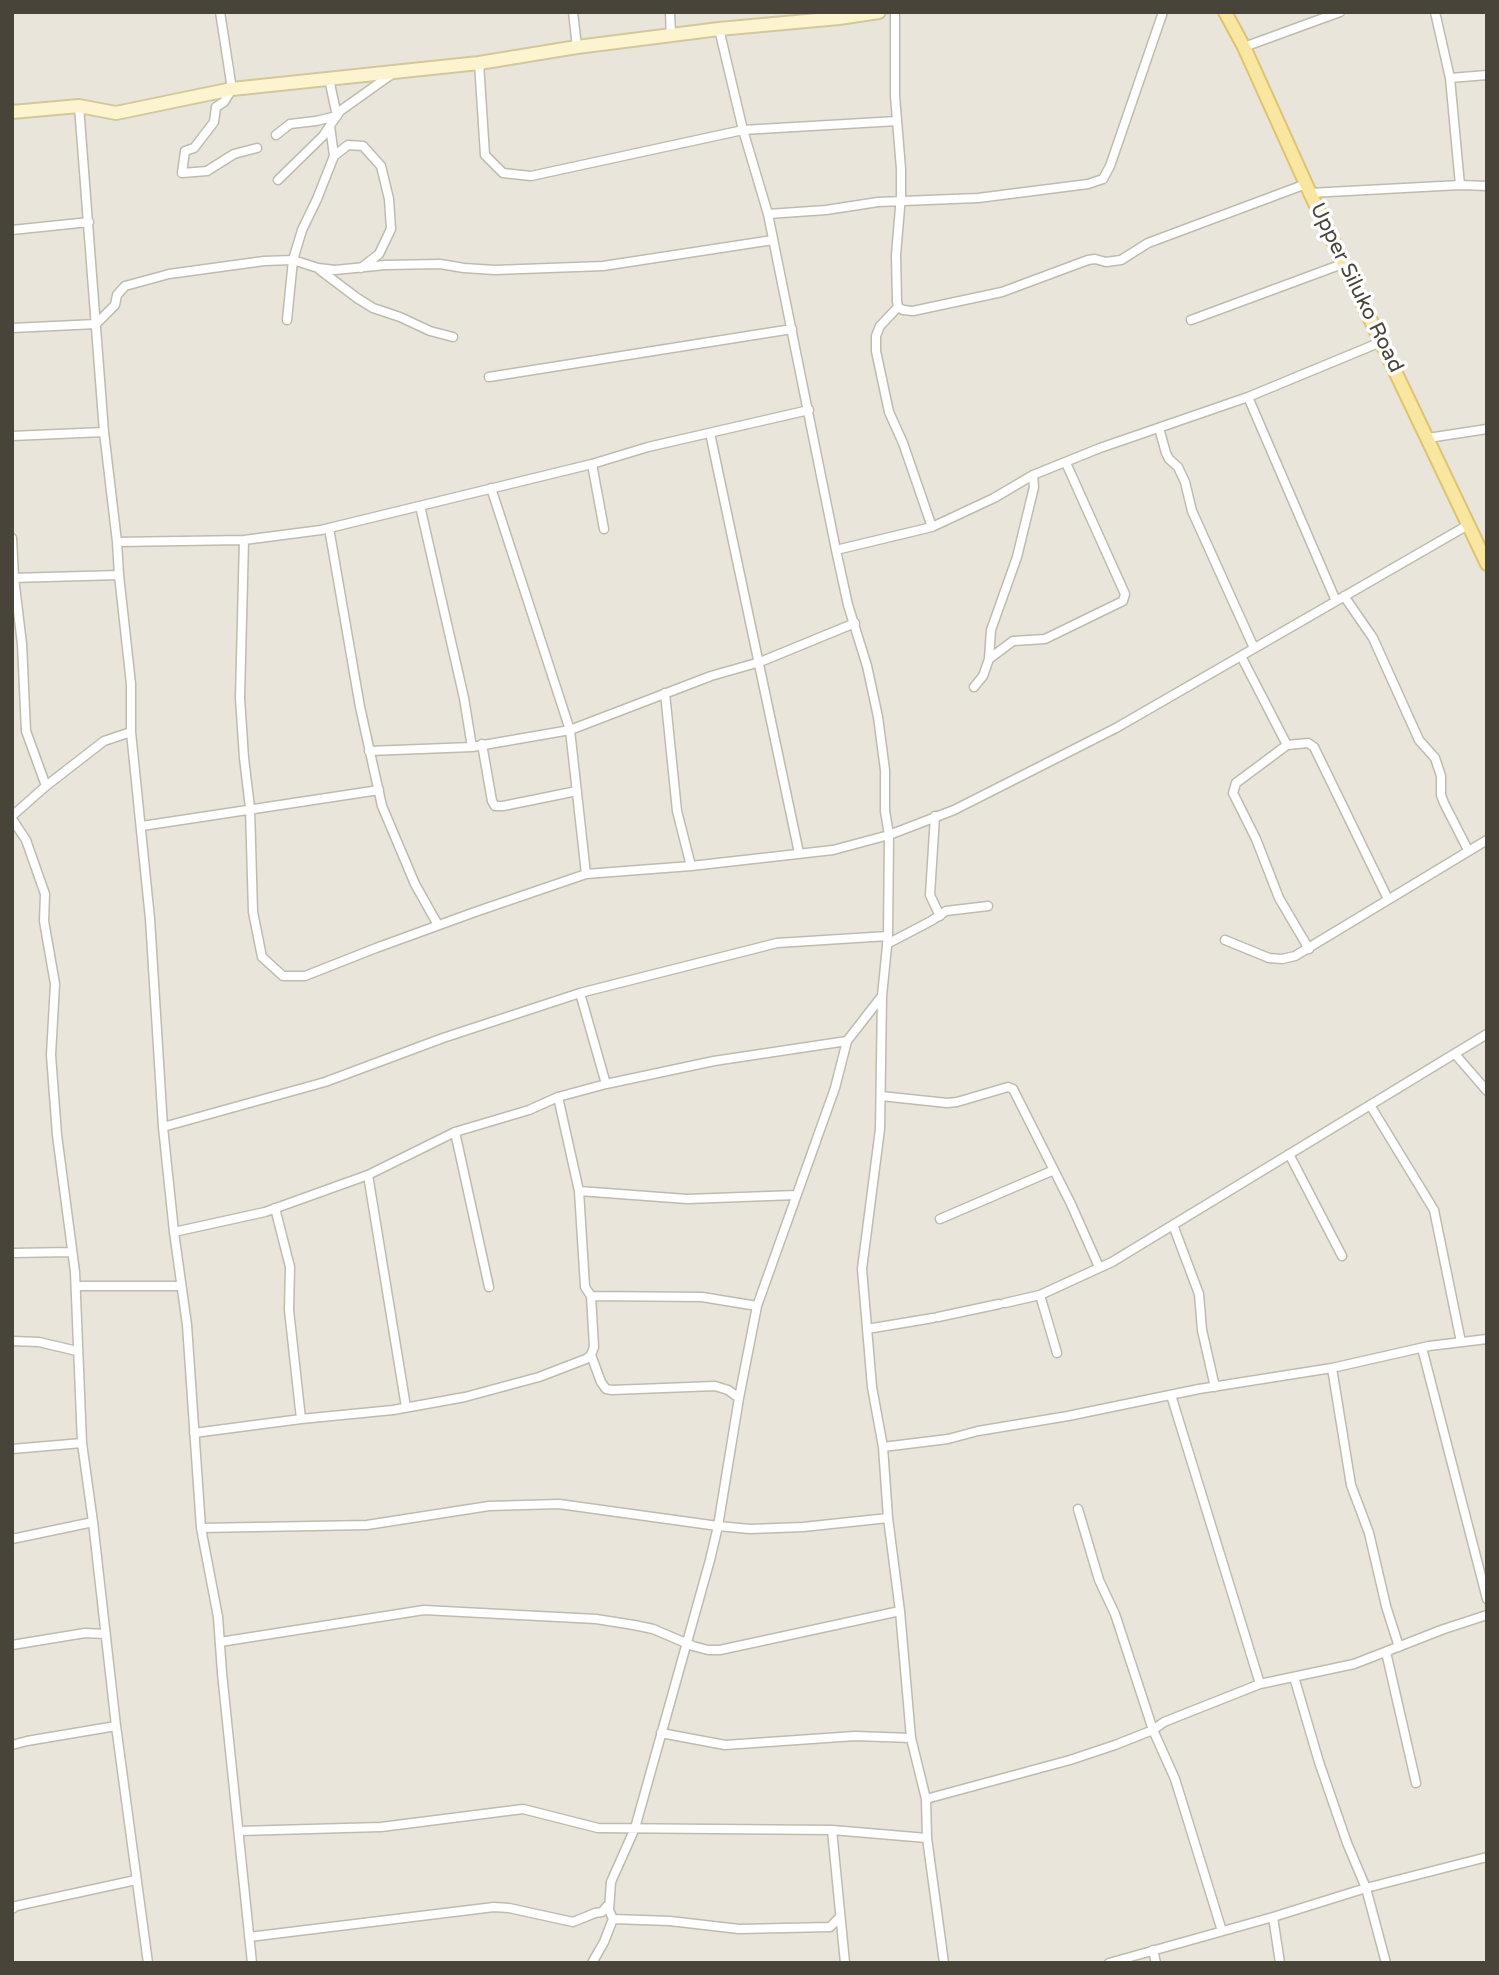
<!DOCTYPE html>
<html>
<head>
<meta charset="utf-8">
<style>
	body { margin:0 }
	#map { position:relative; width:1499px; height:1975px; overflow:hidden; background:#f5f3ec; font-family:"Varela Round",sans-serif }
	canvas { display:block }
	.frame { position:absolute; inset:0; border:14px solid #49443a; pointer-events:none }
</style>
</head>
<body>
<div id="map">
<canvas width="1499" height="1975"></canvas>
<div class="frame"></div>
</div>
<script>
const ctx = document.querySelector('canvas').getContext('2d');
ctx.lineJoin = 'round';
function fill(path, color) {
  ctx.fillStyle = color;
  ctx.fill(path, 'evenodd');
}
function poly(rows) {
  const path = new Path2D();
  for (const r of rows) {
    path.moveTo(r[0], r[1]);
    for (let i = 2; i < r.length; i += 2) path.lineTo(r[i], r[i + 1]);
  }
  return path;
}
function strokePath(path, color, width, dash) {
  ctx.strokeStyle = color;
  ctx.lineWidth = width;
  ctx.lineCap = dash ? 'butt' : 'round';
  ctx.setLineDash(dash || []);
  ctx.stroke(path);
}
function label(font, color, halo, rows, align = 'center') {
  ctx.font = font + ' "Varela Round",sans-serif';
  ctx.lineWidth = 7;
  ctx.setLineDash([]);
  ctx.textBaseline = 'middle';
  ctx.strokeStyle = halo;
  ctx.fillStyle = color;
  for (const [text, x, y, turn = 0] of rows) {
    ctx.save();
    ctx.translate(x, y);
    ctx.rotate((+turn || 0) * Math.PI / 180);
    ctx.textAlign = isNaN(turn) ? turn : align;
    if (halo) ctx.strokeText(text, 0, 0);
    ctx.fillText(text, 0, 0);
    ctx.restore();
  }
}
const residential = poly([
	[12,12,1487,12,1487,1963,12,1963]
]);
const street = poly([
	[220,12,232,89,224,102,216,107,214,122,194,148,185,151,182,173,207,171,234,154,257,148],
	[573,12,577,47],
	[670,12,671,36],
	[895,12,895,96,901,169,901,196,896,255,897,301,898,307,903,310,913,311,1002,292,1088,260,1095,259,1106,262,1121,260,1148,243,1306,184],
	[1435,12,1450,78,1460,185],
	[719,29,743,130,768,214,836,550,848,605,867,666,878,717,885,770,885,811,889,835,888,936,882,996,880,1129,862,1269,872,1387,883,1447,888,1518,900,1611,911,1738,926,1799,927,1838,944,1963],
	[1244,47,1340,12],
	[479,63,485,155,503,173,531,176,743,130,897,121],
	[1450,78,1487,75],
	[79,106,104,432,117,542,119,575,131,684,131,732,150,919,163,1127,174,1232,187,1325,201,1528,218,1617,222,1673,252,1963],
	[330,126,334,156,348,145,363,146,381,166,389,199,391,229,379,254,361,268],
	[276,135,290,124,316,121,337,116,329,79],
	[278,180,323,136,340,111,392,74],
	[1310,193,1460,185,1487,186],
	[768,214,826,210,878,202,978,198,1088,184,1103,179,1110,166,1163,12],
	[12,230,89,222],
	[320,270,357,298,373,308,400,317,430,331,453,337],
	[898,307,880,326,876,336,876,351,889,412,903,443,932,527],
	[287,320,293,260,302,230,317,199,334,156],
	[1191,320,1345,263],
	[12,328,96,324,115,305,117,295,125,286,169,274,264,261,293,260,318,268,335,270,385,265,440,264,464,268,495,270,603,266,773,240],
	[489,377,792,329],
	[1248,397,1336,601],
	[1159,428,1166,453,1169,459,1178,467,1185,482,1192,511,1254,648],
	[710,433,799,853],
	[12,436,104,432],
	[1428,438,1487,429],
	[592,464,604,529],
	[491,488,570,730,586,874],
	[420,506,464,698,472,747],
	[329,528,360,707,382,806,415,884,438,925],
	[12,538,14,578,22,644,26,731,46,786],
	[244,540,240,698,244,758,250,808,253,912,262,957,283,976,305,976,376,948,475,912,586,874,691,866,833,850,889,835,954,810,1116,728,1468,525],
	[117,542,244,540,321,530,592,464,648,447,809,410],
	[836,550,932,527,994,498,1033,475,1100,448,1248,397,1381,342],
	[12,578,119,575],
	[1344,596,1373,638,1419,740,1435,758,1441,776,1441,795,1444,803,1468,850],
	[1241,656,1287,745,1236,783,1233,793,1256,839,1279,898,1309,949],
	[989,659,1013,641,1045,639,1123,601,1125,594,1066,463],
	[974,687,983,676,989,659,991,630,1017,557,1034,487,1033,475],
	[665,693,677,811,691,866],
	[482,744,492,801,495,806,503,806,577,791],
	[1287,745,1308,743,1314,747,1388,899],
	[369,751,472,747,570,730,711,676,760,662,855,623],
	[12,816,46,786,104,741,131,732],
	[935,816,930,895,940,916],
	[12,819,26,840,45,894,44,921,55,984,51,1055,57,1135,75,1272,82,1443,93,1522,116,1726,148,1963],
	[142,826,379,790],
	[1225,940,1269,958,1282,959,1295,956,1487,840],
	[887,944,931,921,946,911,988,906],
	[580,993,606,1084],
	[1455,1054,1487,1091],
	[881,1096,947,1103,957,1102,1008,1087,1013,1089,1071,1204,1099,1267],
	[1370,1105,1434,1210,1461,1342],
	[163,1127,325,1082,443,1038,580,993,777,943,888,936],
	[455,1132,489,1287],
	[1289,1154,1342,1256],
	[368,1175,406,1407],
	[579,1191,687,1199,796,1195],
	[275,1208,290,1267,289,1310,301,1419],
	[940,1219,1054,1170],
	[1173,1225,1199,1294,1202,1330,1215,1387],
	[174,1232,265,1212,368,1175,455,1132,529,1110,558,1097,606,1084,714,1061,847,1041],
	[12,1253,72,1252],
	[76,1286,181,1286],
	[1040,1295,1057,1353],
	[591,1296,702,1297,757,1306],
	[1005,1303,1040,1295,1112,1262,1487,1034],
	[938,1317,999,1304],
	[867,1329,933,1318],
	[12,1341,39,1342,77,1351],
	[1422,1348,1487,1599],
	[591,1355,601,1382,606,1389,612,1390,715,1386,728,1390,739,1398],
	[1332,1368,1351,1485,1369,1533,1386,1606,1399,1647],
	[1171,1395,1260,1684],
	[194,1433,301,1419,393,1410,465,1397,539,1377,586,1359,591,1355,594,1347,591,1296,585,1287,579,1191,558,1097],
	[883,1447,948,1439,978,1431,1068,1416,1199,1389,1332,1368,1429,1346,1487,1339],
	[12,1449,82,1443],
	[1078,1509,1099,1580,1115,1614,1153,1730,1175,1779,1222,1931],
	[201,1528,367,1525,489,1506,559,1504,718,1526,750,1529,803,1527,888,1518],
	[12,1539,93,1522],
	[220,1642,424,1610,596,1619,634,1625,653,1629,693,1646,708,1650,720,1650,900,1611],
	[12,1645,85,1633,105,1634],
	[1386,1652,1416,1783],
	[1294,1677,1319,1762,1347,1843,1366,1888,1386,1963],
	[661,1733,725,1745,855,1736,911,1738],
	[12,1745,27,1741,116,1726],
	[926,1799,1070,1760,1115,1745,1153,1730,1164,1722,1260,1684,1354,1664,1444,1629,1487,1615],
	[832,1830,845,1963],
	[239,1831,381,1827,523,1809,598,1828,832,1830,927,1838],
	[12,1909,16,1906,136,1880],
	[1273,1917,1280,1963],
	[613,1919,670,1921,739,1929,830,1927,840,1917],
	[249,1937,494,1907,509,1908,573,1922,595,1913,602,1912,607,1906,609,1910],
	[1153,1950,1156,1963],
	[592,1963,604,1942,613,1919,609,1910,611,1882,635,1828,710,1560,718,1526,739,1398,757,1306,835,1088,847,1041,882,996],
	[1109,1963,1273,1917,1366,1888,1487,1857]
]);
const secondary = poly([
	[12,112,79,106,116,113,232,89,479,63,577,47,719,29,839,18,879,12]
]);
const primary = poly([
	[1225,12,1244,47,1310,193,1487,564]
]);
const streetNames = [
	["Upper Siluko Road",1356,288,64]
];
fill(residential, '#e9e5da');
strokePath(street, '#c0bbaf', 11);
strokePath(secondary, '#d2c89e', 16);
strokePath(primary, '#dec471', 16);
strokePath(street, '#fff', 8);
strokePath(secondary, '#fcf4cf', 12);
strokePath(primary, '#f8e6a1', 12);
label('21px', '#49443a', '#fff', streetNames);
</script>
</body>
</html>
